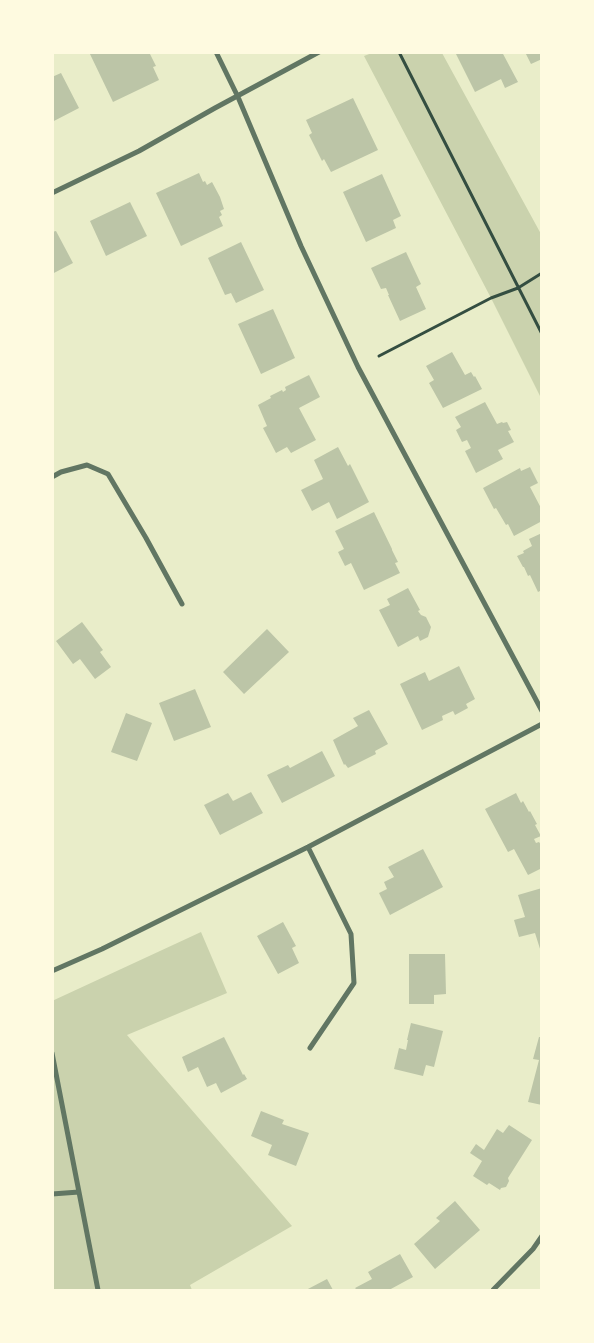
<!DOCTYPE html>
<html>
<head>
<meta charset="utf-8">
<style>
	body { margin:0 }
	#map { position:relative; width:594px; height:1343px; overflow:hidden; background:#e9edc9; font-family:Mulish,sans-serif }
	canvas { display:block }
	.frame { position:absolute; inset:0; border:54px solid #fefae0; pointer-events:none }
</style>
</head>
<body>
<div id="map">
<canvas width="594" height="1343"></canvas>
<div class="frame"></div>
</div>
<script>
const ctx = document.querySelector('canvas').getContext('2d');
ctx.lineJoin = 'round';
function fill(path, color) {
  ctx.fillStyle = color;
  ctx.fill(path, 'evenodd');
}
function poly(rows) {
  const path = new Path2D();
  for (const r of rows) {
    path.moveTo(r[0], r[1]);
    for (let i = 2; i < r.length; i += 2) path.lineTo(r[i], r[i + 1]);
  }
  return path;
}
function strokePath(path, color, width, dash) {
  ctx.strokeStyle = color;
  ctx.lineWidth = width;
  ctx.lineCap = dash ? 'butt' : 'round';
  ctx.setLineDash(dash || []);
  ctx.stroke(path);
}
const green = poly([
	[372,53,442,53,541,234,541,398,491,298,364,56],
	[201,932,227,993,127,1035,292,1226,190,1285,192,1290,53,1290,52,1001]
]);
const building = poly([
	[89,52,153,52,150,54,156,66,153,67,159,80,113,102],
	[455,52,502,52,518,82,505,88,501,79,475,92],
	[525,52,542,52,542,59,531,64],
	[61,73,79,108,52,122,52,77],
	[353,98,378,150,331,172,324,159,322,161,309,135,312,133,306,120],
	[199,173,203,182,205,181,207,185,212,182,220,197,224,209,220,211,222,215,219,217,223,226,181,246,156,193],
	[382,174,401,216,393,220,396,228,366,242,343,192],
	[130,202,147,236,106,256,90,221],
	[56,231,73,263,52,274,52,232],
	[241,242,264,290,236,303,231,293,225,295,208,258],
	[406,252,421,284,416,287,426,309,400,321,388,295,389,295,386,288,381,289,371,268],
	[273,309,295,358,261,374,238,324],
	[452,352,465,375,471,372,474,377,475,376,482,389,443,408,429,383,434,380,426,366],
	[309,375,320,397,299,408,316,440,291,453,287,447,276,453,263,428,267,426,258,405,271,398,270,396,282,390,283,392,286,390,285,387],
	[485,402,497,424,502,422,503,423,507,422,511,430,508,431,514,442,498,450,503,459,476,473,465,451,471,448,467,440,462,442,456,430,461,427,455,417],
	[338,447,348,466,350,464,369,502,337,519,329,502,312,511,301,490,323,479,314,460],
	[530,467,538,483,530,487,542,510,542,521,514,536,508,524,506,525,496,508,494,509,483,488,520,468,521,471],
	[374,512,392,549,392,550,398,562,395,563,400,573,364,590,351,563,345,566,338,552,344,549,335,531],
	[542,533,542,590,538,592,530,575,528,576,524,567,523,567,517,556,524,553,523,551,532,546,529,539],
	[408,588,420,610,418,611,421,615,426,617,431,627,428,637,420,641,418,636,398,647,379,610,390,605,387,599],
	[82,622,103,650,100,652,111,667,95,679,80,659,73,664,56,641],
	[267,629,289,652,244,694,223,672],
	[459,666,475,699,466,704,468,708,455,715,453,711,442,716,443,720,422,730,400,684,425,672,429,681],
	[195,689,211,727,174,741,159,703],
	[369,710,388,744,375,751,376,754,348,768,345,764,344,765,333,740,358,726,353,718],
	[126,713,152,723,137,761,111,752],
	[322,751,335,776,282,803,267,775,288,765,290,768],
	[251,792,263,813,220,835,204,805,228,793,233,801],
	[516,793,521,803,523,801,529,812,530,811,537,824,535,825,541,836,534,839,536,843,539,842,542,846,542,868,528,875,514,849,508,852,485,809],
	[423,849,443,887,390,915,379,893,387,889,384,882,394,877,388,867],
	[542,888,542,952,541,952,535,933,519,937,514,920,525,917,518,895],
	[283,922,296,946,292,948,299,963,278,974,257,936],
	[409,954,445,954,446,994,434,995,434,1004,409,1004],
	[411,1023,443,1031,434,1067,426,1065,423,1076,394,1069,399,1048,406,1050,408,1040,407,1040],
	[224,1037,243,1075,244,1074,247,1079,221,1093,216,1083,207,1087,198,1067,188,1072,182,1057],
	[539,1037,542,1037,542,1105,528,1102,539,1060,533,1059],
	[261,1111,284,1120,282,1124,309,1133,296,1166,268,1155,272,1145,251,1136],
	[509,1125,532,1140,508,1178,509,1181,506,1187,501,1188,500,1190,489,1183,487,1185,473,1176,482,1161,470,1153,476,1144,484,1150,497,1129,503,1133],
	[455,1201,480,1230,435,1269,414,1244,440,1221,436,1218],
	[400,1254,413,1277,389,1290,357,1290,355,1288,372,1279,368,1272],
	[327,1279,333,1290,306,1290]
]);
const path = poly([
	[399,52,542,334],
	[379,356,491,298,518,288,542,273]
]);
const minor = poly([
	[216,52,238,97,301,246,358,367,542,711],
	[52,193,139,151,215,108,319,52],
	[52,477,61,472,87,465,108,474,146,538,182,604],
	[308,847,351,934,354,983,310,1048],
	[52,971,102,949,308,847,542,724],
	[52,1053,98,1290],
	[52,1194,79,1192],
	[493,1290,533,1249,542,1236]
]);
fill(green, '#cad2ad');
fill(building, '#bcc5a7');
strokePath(path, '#344e41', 3);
strokePath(minor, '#617663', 5);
</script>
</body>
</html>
